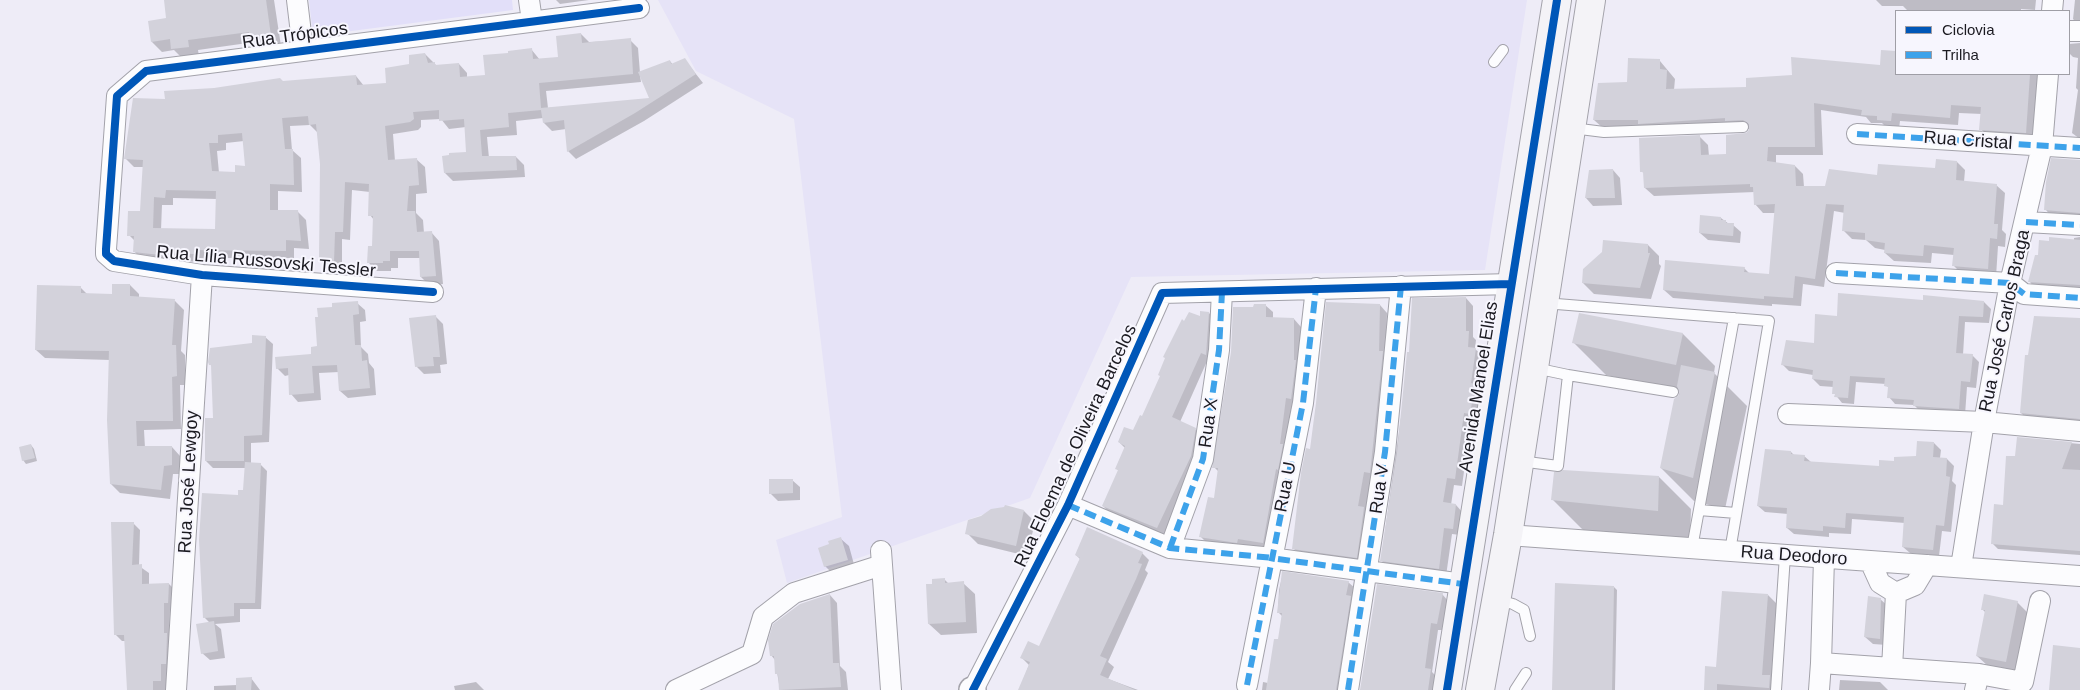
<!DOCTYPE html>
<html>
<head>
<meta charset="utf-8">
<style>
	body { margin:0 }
	#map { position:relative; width:2080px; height:690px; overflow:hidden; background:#eeecf7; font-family:Helvetica,sans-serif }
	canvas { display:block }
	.legend { position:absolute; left:1895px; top:10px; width:175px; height:65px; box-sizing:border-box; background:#f7f6fe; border:1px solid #9f9ea6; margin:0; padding:6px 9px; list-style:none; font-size:15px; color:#1b1a21 }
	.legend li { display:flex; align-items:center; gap:10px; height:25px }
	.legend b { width:25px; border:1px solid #9f9ea6 }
</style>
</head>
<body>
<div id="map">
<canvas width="2080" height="690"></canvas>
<ul class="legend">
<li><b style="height:6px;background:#0057b8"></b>Ciclovia</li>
<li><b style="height:6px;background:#3da2ea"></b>Trilha</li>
</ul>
</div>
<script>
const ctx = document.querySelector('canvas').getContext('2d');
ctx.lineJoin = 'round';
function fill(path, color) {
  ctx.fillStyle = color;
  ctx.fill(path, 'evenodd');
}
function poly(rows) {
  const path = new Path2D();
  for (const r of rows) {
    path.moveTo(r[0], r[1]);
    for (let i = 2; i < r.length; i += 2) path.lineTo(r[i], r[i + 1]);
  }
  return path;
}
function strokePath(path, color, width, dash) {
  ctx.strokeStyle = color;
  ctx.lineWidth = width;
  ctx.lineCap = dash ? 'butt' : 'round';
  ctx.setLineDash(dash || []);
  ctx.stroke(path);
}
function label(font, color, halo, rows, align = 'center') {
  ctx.font = font + ' Helvetica,sans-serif';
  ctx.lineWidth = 4;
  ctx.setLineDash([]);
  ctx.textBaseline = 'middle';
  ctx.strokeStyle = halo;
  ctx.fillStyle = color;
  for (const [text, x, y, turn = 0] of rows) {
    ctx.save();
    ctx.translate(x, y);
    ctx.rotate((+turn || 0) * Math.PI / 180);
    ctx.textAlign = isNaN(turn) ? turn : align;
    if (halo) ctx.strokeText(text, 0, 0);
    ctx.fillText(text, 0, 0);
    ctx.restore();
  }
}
const built = poly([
	[658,0,1527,0,1485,270,1131,277,1030,498,787,583,776,540,842,517,794,119,696,71]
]);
const green = poly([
	[309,0,512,0,513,10,313,36]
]);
const shadow = poly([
	[165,0,274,0,281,46,261,48,255,42,198,50,199,56,182,58,174,50,162,52,152,42,149,22,168,19],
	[556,0,589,0,560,4],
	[1876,0,2036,0,2035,10,2021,9,2021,11,1908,11,1903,6,1882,6],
	[2075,0,2080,0,2080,26,2073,19],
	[581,34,589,42,630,40,638,48,640,73,670,61,673,65,685,60,703,83,644,121,576,159,568,151,566,129,552,131,544,123,543,118,516,121,517,135,487,137,489,158,516,157,524,165,525,177,453,181,445,173,468,153,466,127,449,129,441,119,421,120,421,127,418,130,393,134,395,161,416,159,425,167,427,193,416,194,416,213,423,220,424,233,431,232,439,241,443,284,429,285,421,277,421,258,398,258,398,268,391,268,391,271,377,271,368,262,374,247,374,220,370,215,370,192,352,190,350,240,342,239,342,268,328,268,320,260,321,164,318,133,310,125,290,126,292,150,301,158,302,192,278,191,278,211,298,212,306,220,309,249,294,248,294,258,204,258,204,262,142,260,134,251,135,241,129,235,141,212,144,167,134,167,126,159,167,100,283,83,356,76,364,86,388,84,425,54,437,66,459,64,467,73,467,78,486,76,509,55,531,49,540,60,559,58],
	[640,75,651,99,548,108,546,91,641,82],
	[244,141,247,167,236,173,219,173,217,151,226,150,226,143],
	[173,198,217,199,216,230,161,230,162,205,173,205],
	[2080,43,2080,139,2072,133,2078,90,2076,88,2078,58,2073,57,2069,53,2069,44],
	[1882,51,1896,53,1896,74,2038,74,2034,141,1989,138,1981,129,1982,114,1959,113,1958,125,1900,121,1899,129,1887,128,1882,123,1871,123,1866,117,1821,110,1823,155,1776,155,1776,164,1795,166,1803,174,1804,187,1826,187,1878,177,1936,170,1957,162,1965,170,1964,182,1996,185,2005,193,2002,230,2006,234,2005,247,1998,246,1996,277,1962,274,1954,266,1954,255,1932,253,1931,263,1894,261,1885,253,1885,250,1875,248,1866,240,1852,239,1844,231,1845,213,1834,211,1824,287,1803,284,1801,306,1772,304,1772,306,1673,298,1664,290,1744,268,1750,274,1770,275,1776,213,1763,213,1755,204,1755,192,1654,196,1645,188,1645,174,1641,171,1700,137,1708,145,1709,156,1728,155,1750,129,1603,128,1594,120,1628,83,1660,61,1675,79,1674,90,1747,88,1881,66],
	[2052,160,2080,160,2080,220,2052,217,2046,210],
	[1613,170,1620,178,1622,205,1593,206,1586,198,1590,171],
	[1721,218,1729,224,1733,225,1741,232,1740,243,1708,240,1700,233],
	[2080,237,2080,292,2036,289,2030,282,2039,256,2074,240,2074,238],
	[1648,245,1659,256,1659,264,1661,266,1651,299,1594,294,1583,283],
	[130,285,139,294,139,298,175,301,184,310,181,351,185,355,185,385,180,385,181,429,144,430,145,448,172,447,180,456,181,474,173,474,170,499,120,493,111,484,110,360,45,358,36,350,80,287,88,295,113,296],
	[1466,298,1473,306,1473,337,1476,340,1475,349,1483,356,1477,421,1471,420,1462,486,1454,485,1451,505,1456,505,1463,513,1460,535,1452,534,1446,576,1389,568,1381,560,1410,353],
	[1924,302,1984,302,1991,309,1989,323,1965,322,1963,355,1972,355,1979,362,1976,388,1967,387,1965,415,1921,412,1914,405,1895,404,1889,397,1889,389,1886,384,1856,382,1854,404,1842,403,1834,393,1834,387,1820,386,1813,379,1813,375,1789,371,1783,365,1815,345,1838,317],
	[357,303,365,310,366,321,360,322,361,347,368,354,369,363,374,369,376,395,348,398,340,391,339,372,319,373,321,400,298,402,291,394,289,375,285,376,277,368,312,355],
	[1265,305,1273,312,1273,319,1294,319,1301,327,1300,367,1270,550,1208,544,1201,537,1215,500,1219,472,1214,467,1255,308],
	[1380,305,1387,313,1386,356,1390,360,1366,510,1371,516,1364,564,1301,556,1293,548,1311,450],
	[1209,313,1216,320,1208,359,1180,422,1195,429,1202,437,1165,535,1110,513,1103,506,1119,471,1116,468,1125,448,1119,442,1133,432,1143,417,1185,322,1201,318],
	[435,316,443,324,447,364,440,365,441,373,424,374,417,367],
	[2080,320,2080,423,2026,418,2021,413,2029,356],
	[1683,334,1715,366,1714,373,1747,406,1725,509,1694,501,1661,468,1680,391,1606,375,1574,343],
	[265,337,273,344,269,442,251,443,251,463,260,464,267,471,261,609,240,609,240,622,215,624,221,629,225,658,210,660,202,653,210,623,204,617,239,496,244,491,246,468,213,468,206,461,215,419,212,367,210,364],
	[2018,438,2080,444,2080,555,1998,549,1993,544,2016,458],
	[1934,443,1941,450,1940,458,1947,459,1954,466,1952,481,1956,485,1951,532,1942,531,1939,556,1910,553,1903,547,1905,523,1852,519,1851,534,1829,533,1829,537,1794,534,1787,528,1788,514,1765,512,1758,506,1791,452,1794,455,1804,456,1811,462,1880,467,1917,457],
	[31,445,34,449,37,461,26,464,23,460],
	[1659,477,1691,509,1690,543,1585,532,1553,500],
	[792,480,800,487,800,500,778,501,770,493],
	[1024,511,1035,522,1027,556,978,544,967,533],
	[133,523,140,530,139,566,149,573,149,585,169,584,176,591,175,610,170,610,167,690,128,690,126,641,122,641,115,634],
	[841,539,849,546,855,568,833,574,825,566],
	[1142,553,1149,560,1145,570,1148,573,1108,662,1114,667,1108,679,1138,690,1019,690,1029,665,1022,658,1040,648,1080,559,1076,555],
	[1283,573,1348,582,1356,589,1344,690,1262,690,1263,682,1268,683,1279,641,1282,616,1278,612,1279,590],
	[944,579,949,584,963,583,975,594,977,633,941,635,929,624,934,585],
	[1614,587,1617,590,1615,690,1553,690],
	[1442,594,1449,602,1444,630,1438,630,1432,672,1438,678,1436,690,1360,690],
	[830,595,837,603,840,666,846,672,848,690,780,690,775,660,771,655],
	[1768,595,1779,606,1780,690,1705,690,1717,668],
	[1880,599,1888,606,1887,645,1873,644,1865,637],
	[2017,602,2029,614,2017,673,1989,667,1977,656,1986,613,1982,609],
	[251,678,260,690,214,690,214,686,237,685],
	[1840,680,1880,682,1888,690,1839,690],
	[476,682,484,690,455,690,454,686]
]);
const building = poly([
	[164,0,266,0,271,36,250,39,249,32,188,40,189,47,171,49,170,39,151,42,148,21,166,18],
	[581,33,582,43,631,38,633,74,539,83,541,108,649,98,638,72,670,60,671,64,685,58,696,74,635,113,567,152,564,120,543,123,541,110,508,113,509,127,480,130,482,156,516,156,517,170,444,173,442,156,449,155,449,153,466,152,464,119,439,121,439,110,413,112,414,119,410,122,385,126,388,160,417,158,419,185,409,186,407,211,415,211,417,232,432,231,436,276,420,277,419,251,390,251,390,261,383,261,383,263,367,263,368,246,372,246,373,216,368,216,369,184,345,182,343,232,335,232,334,261,319,260,320,164,316,124,309,125,308,116,282,118,285,149,293,149,294,185,270,184,270,210,298,210,301,241,286,240,286,251,196,250,196,254,161,253,161,255,133,252,134,236,127,236,128,211,140,211,143,160,124,159,133,98,165,99,164,91,214,88,280,78,283,81,356,75,357,85,386,83,385,68,409,64,409,55,425,53,428,63,435,62,435,65,459,63,460,77,485,75,483,55,508,53,508,51,532,48,533,59,558,57,556,36],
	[242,133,245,166,235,165,235,172,212,171,209,143,218,143,218,135],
	[166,190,216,191,215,229,153,228,154,197,165,198],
	[1881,50,1896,51,1896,74,2030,74,2026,133,1979,130,1981,107,1951,105,1950,118,1892,113,1891,121,1877,120,1877,116,1861,115,1862,110,1814,103,1815,147,1768,147,1767,161,1795,165,1796,186,1825,186,1829,169,1877,175,1878,164,1935,168,1936,159,1957,161,1956,180,1997,184,1994,224,1998,224,1997,239,1990,238,1988,269,1952,266,1954,248,1924,245,1923,256,1884,253,1885,243,1865,240,1865,233,1842,231,1844,205,1826,204,1815,279,1795,276,1793,298,1764,296,1764,299,1663,290,1665,260,1745,267,1744,272,1769,274,1775,204,1754,205,1753,187,1750,187,1750,184,1644,188,1643,172,1640,172,1639,138,1700,135,1701,155,1726,154,1726,135,1746,133,1749,130,1749,124,1743,120,1725,121,1725,118,1638,124,1638,120,1593,120,1598,83,1627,82,1628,58,1660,59,1660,69,1667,70,1666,89,1746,87,1746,78,1792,75,1791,57,1880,65],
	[2051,158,2080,160,2080,213,2044,210,2046,182],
	[1613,169,1615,198,1585,198,1589,170],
	[1700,215,1721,217,1721,220,1726,220,1726,223,1734,223,1733,236,1699,233],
	[2049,237,2080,240,2080,285,2028,282,2035,255,2038,255,2039,240,2049,241],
	[1603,240,1648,244,1648,253,1650,253,1640,288,1582,283,1583,269,1602,252],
	[112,284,130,284,130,296,175,299,172,345,176,345,177,376,172,377,173,421,136,421,137,446,172,446,172,465,164,466,161,490,110,484,107,420,109,351,35,350,37,285,81,286,81,293,112,294],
	[1838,293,1923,300,1923,295,1984,301,1983,317,1959,316,1956,353,1973,354,1970,382,1961,381,1959,409,1913,406,1914,400,1887,398,1888,387,1884,386,1885,378,1850,376,1848,398,1834,397,1835,394,1832,394,1833,381,1812,379,1813,370,1781,365,1786,340,1814,343,1815,314,1837,316],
	[1466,297,1466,331,1469,331,1468,347,1476,348,1471,383,1475,384,1470,414,1464,413,1455,479,1447,478,1443,502,1456,504,1453,529,1444,528,1439,569,1380,561,1397,453,1407,352,1409,352,1412,298],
	[358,301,359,314,353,315,355,345,361,345,362,361,367,360,370,388,339,391,337,365,312,366,314,393,289,395,288,368,276,369,275,357,311,354,311,347,317,346,315,317,318,317,317,308,332,307,332,303],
	[1326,302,1380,304,1379,351,1383,351,1370,473,1364,472,1358,506,1364,507,1357,558,1292,549,1301,473,1306,448,1310,449,1316,403],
	[1254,304,1266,304,1266,317,1294,318,1294,360,1296,360,1291,399,1286,398,1280,444,1283,444,1278,470,1276,469,1263,543,1238,539,1237,543,1199,537,1208,497,1214,498,1218,468,1212,468,1231,352,1233,307,1253,307],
	[1200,311,1209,312,1206,355,1201,353,1172,417,1196,428,1191,456,1157,528,1102,506,1118,470,1115,469,1125,446,1118,442,1124,427,1133,430,1140,415,1142,416,1160,376,1158,375,1165,358,1163,357,1182,319,1184,321,1189,312,1200,316],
	[1579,313,1683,333,1676,365,1572,343],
	[436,315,440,357,433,357,434,366,415,367,409,318],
	[2034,316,2080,318,2080,419,2020,413,2025,355,2028,355],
	[252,335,266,336,262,435,244,436,244,461,205,461,205,418,213,418,211,365,209,365,208,362,210,348,252,343],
	[1681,365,1715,372,1693,478,1660,468,1674,399,1680,394,1677,386],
	[2017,437,2072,442,2062,469,2080,470,2080,551,1991,544,1994,504,2003,505,2006,456,2015,456],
	[1917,441,1934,442,1933,457,1947,458,1946,476,1950,477,1944,526,1936,525,1933,550,1902,547,1904,517,1846,513,1845,528,1823,526,1823,531,1786,528,1787,508,1757,506,1765,449,1791,451,1791,454,1805,455,1804,461,1879,466,1879,460,1894,461,1894,457,1916,456],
	[31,444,35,458,22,461,19,447],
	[245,462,261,463,255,603,234,603,234,616,203,618,199,540,202,493,238,495,238,490,243,490],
	[1563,470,1659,476,1658,511,1551,500,1554,472],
	[769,479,793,479,793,493,769,494],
	[1005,505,1024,510,1016,546,965,534,968,520,981,516,991,509,1004,507],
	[111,522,134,522,132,565,142,564,142,584,169,583,168,603,164,603,164,633,167,633,166,664,161,664,161,681,153,681,153,690,127,690,124,635,114,635],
	[1087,527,1143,552,1138,563,1142,564,1136,579,1100,656,1107,659,1100,675,1135,690,1018,690,1030,662,1020,658,1028,641,1039,646,1080,558,1075,555],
	[841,537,848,560,824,567,818,548,829,544,828,541],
	[1282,571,1349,581,1346,595,1351,596,1336,690,1266,690,1274,639,1278,639,1282,613,1277,613],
	[945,578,945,583,964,581,966,622,928,624,926,584,932,584,932,579],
	[1555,583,1614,586,1612,690,1552,690],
	[1377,584,1443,593,1437,624,1431,623,1425,668,1431,669,1428,690,1360,690],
	[1722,591,1768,594,1762,675,1770,675,1769,688,1717,684,1717,690,1704,690,1705,666,1716,667],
	[830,594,833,663,839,663,841,687,779,690,778,674,775,674,774,656,770,656,768,640,773,624,800,604],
	[1984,594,2018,601,2006,662,1976,656,1985,610,1981,610],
	[1868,596,1881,598,1880,639,1864,637],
	[214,621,218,651,201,654,196,624],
	[2053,645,2080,648,2080,690,2049,690],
	[252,677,251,690,236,690,236,678]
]);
const service = poly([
	[1494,62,1503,50],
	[1572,128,1604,132,1743,127],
	[1544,303,1769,321,1730,551],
	[1535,368,1568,375],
	[1520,461,1558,466,1568,375,1673,392],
	[1699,510,1736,513],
	[1692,548,1734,318],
	[1498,600,1513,604,1524,610,1530,636],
	[1515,690,1526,673],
	[1776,690,1785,555]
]);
const minor = poly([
	[297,0,303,50],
	[529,0,532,21],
	[2052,11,2053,0],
	[2069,31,2080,31],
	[1857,134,2080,148],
	[2026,222,2080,225],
	[1836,273,2010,283,2024,294,2080,298],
	[433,292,202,275,114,261,106,254,106,249,117,96,146,71,639,8],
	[1788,414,1984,422,2080,431],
	[1068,505,1170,548,1273,558],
	[1508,535,2080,576],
	[1170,548,1203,459,1219,350,1222,292],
	[881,551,891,690],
	[1278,559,1463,584],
	[1870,561,1880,583,1896,593,1915,585,1927,565],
	[1961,567,1984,422,2010,283,2042,146,2048,74],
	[1821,663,1824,558],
	[1892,668,1979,674],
	[1247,685,1303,403,1316,288],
	[176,690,202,275],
	[676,690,752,654,763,617,794,593,882,565],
	[973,690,1068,505,1162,293,1511,284],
	[1348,690,1385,452,1401,286],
	[1819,690,1821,663,1892,668,1896,593],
	[1975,690,1979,674,2023,682,2040,601]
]);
const tertiary = poly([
	[972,690,973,690]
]);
const secondary = poly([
	[1447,690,1557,0],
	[1480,690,1508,535,1591,0]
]);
const quiet = poly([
	[1857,134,2080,148],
	[2026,222,2080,225],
	[1836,273,2010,283,2024,294,2080,298],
	[1068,505,1170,548,1273,558],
	[1170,548,1203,459,1219,350,1222,292],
	[1278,559,1463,584],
	[1247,685,1303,403,1316,288],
	[1348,690,1385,452,1401,286]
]);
const cycleway = poly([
	[433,292,202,275,114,261,106,254,106,249,117,96,146,71,639,8],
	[973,690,1068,505,1162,293,1511,284],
	[1447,690,1557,0]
]);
const streetNames = [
	["Rua Trópicos",295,36,-8],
	["Rua Cristal",1968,141,4],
	["Rua Lília Russovski Tessler",266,262,5],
	["Rua José Carlos Braga",2005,321,-78],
	["Avenida Manoel Elias",1479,387,-81],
	["Rua X",1209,423,-82],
	["Rua Eloema de Oliveira Barcelos",1076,446,-65],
	["Rua José Lewgoy",189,482,-87],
	["Rua U",1286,487,-79],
	["Rua V",1380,489,-82],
	["Rua Deodoro",1794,556,4]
];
fill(built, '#e6e3f7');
fill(green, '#e2dff9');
fill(shadow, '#0003');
fill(building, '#d3d2db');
strokePath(service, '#a3a2aa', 12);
strokePath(minor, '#a3a2aa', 22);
strokePath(tertiary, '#a3a2aa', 28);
strokePath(secondary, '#a3a2aa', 30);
strokePath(service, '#fcfcfe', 10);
strokePath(minor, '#fcfcfe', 20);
strokePath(tertiary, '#fcfcfe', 25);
strokePath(secondary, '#f4f3f7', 28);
strokePath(quiet, '#3da2ea', 6, [12, 6]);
strokePath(cycleway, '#0057b8', 8);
label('18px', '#1b1a21', '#f7f6fe', streetNames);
</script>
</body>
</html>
